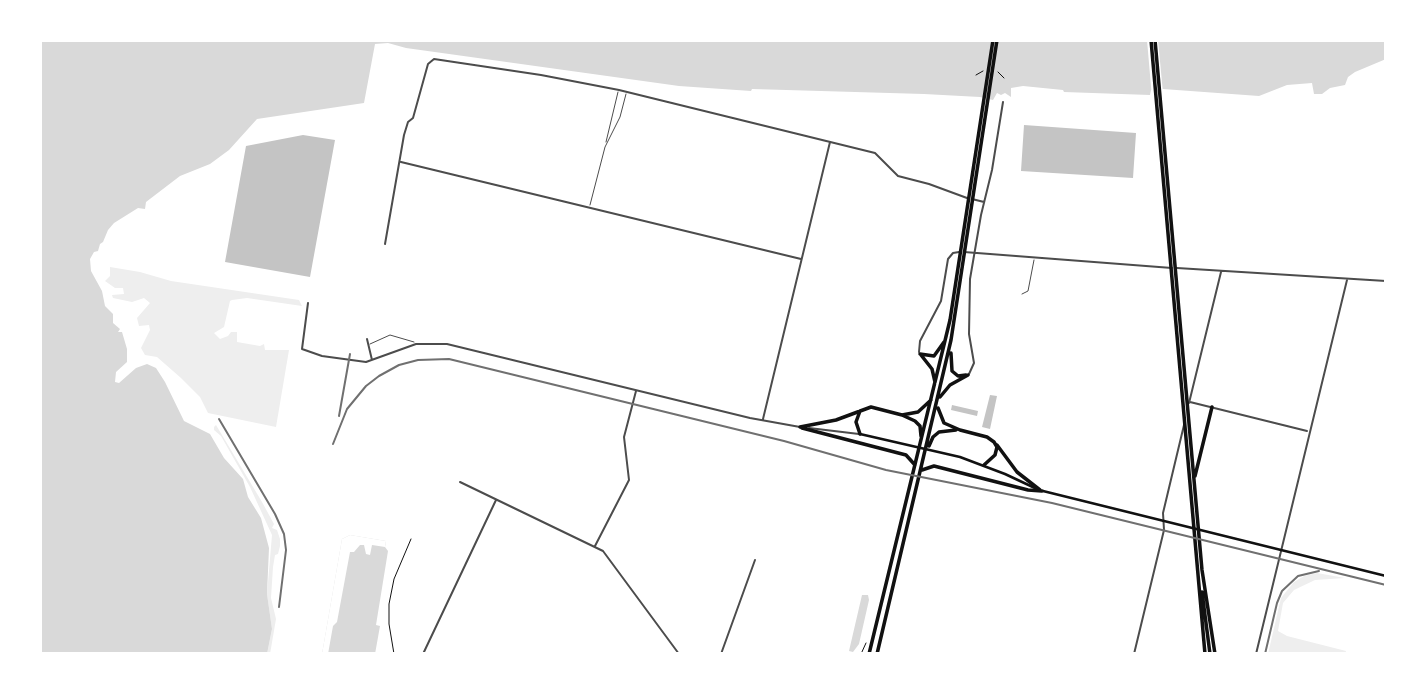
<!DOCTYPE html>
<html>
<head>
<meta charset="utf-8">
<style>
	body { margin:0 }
	#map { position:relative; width:1426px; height:694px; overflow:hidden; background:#fff; font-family:Spectral,serif }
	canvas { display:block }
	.frame { position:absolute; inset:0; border:42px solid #fff; pointer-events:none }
</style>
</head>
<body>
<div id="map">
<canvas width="1426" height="694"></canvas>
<div class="frame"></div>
</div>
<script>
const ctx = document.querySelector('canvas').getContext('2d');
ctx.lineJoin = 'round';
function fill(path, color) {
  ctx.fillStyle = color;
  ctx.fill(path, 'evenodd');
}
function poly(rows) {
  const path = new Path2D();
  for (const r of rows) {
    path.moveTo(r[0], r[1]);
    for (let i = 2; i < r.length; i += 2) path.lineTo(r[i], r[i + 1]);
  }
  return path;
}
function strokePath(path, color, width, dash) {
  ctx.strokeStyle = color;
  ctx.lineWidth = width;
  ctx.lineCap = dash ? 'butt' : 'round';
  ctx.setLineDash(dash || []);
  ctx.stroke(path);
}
const green = poly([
	[110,267,140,272,171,281,299,300,302,306,247,298,232,300,230,301,224,327,214,333,220,339,228,336,231,332,237,332,237,342,260,346,264,344,265,350,289,350,276,427,208,413,200,397,181,378,157,357,145,355,141,348,150,330,149,325,139,326,137,318,150,303,144,298,132,302,113,298,112,295,124,294,123,288,115,288,105,281,110,276],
	[216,425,262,502,274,524,272,528,277,530,280,539,280,546,278,554,275,555,273,567,271,598,276,619,270,654,267,654,272,629,267,594,272,535,250,487,221,436,214,430,214,427],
	[1317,573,1345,578,1315,580,1294,590,1283,603,1278,631,1287,636,1346,651,1345,654,1268,654,1281,598,1294,582,1304,576]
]);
const water = poly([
	[40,40,1386,40,1386,59,1355,72,1348,77,1345,85,1330,88,1322,94,1314,94,1312,83,1287,85,1259,96,1163,89,1151,90,1150,95,1064,92,1063,90,1023,86,1011,88,1011,97,1005,93,1001,95,997,93,993,100,980,97,924,94,752,89,751,91,679,86,406,48,388,43,375,44,364,103,257,119,229,150,210,164,180,176,146,202,145,209,138,208,114,223,108,230,103,242,100,244,98,251,94,252,90,259,91,271,102,291,105,306,113,314,113,323,120,329,118,332,122,332,127,349,127,362,116,372,115,382,119,383,136,368,147,364,156,368,165,382,184,421,210,434,224,458,243,479,248,497,261,518,269,548,267,594,272,629,267,654,40,654],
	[350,535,386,541,385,547,388,551,376,625,380,626,375,654,322,654,342,539],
	[862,595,868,595,869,600,859,644,853,652,849,651]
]);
const pier = poly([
	[1147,40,1158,40,1163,93,1154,93,1152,98],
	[350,535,386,541,385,547,372,545,370,555,366,554,364,545,360,545,354,552,350,552,337,622,333,626,328,654,322,654,342,539]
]);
const building = poly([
	[1024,125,1136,133,1133,178,1021,171],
	[303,135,335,140,310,277,225,262,246,146],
	[990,395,997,396,990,429,982,427],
	[952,405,978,411,977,416,951,410]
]);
const path = poly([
	[998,72,1004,78],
	[976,75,983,71],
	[394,654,389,624,389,604,394,579,411,539],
	[861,654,866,643]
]);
const service = poly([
	[606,142,618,92],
	[590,205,605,147,620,117,626,94],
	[1022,294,1028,291,1034,260],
	[370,344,390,335,414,342]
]);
const minor = poly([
	[401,162,801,259],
	[972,199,984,202],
	[385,244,404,135,408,122,413,118,428,64,434,59,541,75,619,90,875,153,898,176,929,184,967,198],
	[964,252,1172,268],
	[1177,268,1386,281],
	[308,303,302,349,322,356,366,362,416,344,447,344,750,418,800,427],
	[367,339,372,360],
	[919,352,920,341,941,301,948,259,953,253,959,252],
	[969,374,974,363,969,334,970,279,981,215,992,170,1003,102],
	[1190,402,1307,431],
	[1189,403,1221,272],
	[763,419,830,142],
	[809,428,859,434],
	[460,482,603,551,679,654],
	[595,546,629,480,624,437,636,391],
	[423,654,496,500],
	[721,654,755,560],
	[1134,654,1164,530,1163,513,1184,425],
	[1256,654,1347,280]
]);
const secondary = poly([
	[860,434,960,457,1005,474,1037,489],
	[1043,491,1386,576]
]);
const trunk = poly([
	[951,353,952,371,958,376,966,375],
	[920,354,934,356,944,342],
	[921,355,932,369,935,382],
	[940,397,950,385,968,375],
	[938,408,944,423,960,430,987,437,994,442,997,447,995,455,984,465],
	[902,415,918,412,931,400],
	[800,427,836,420,871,407,902,415,915,421,920,426,921,436],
	[802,428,906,455,915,465],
	[860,434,856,422,860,411],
	[997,445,1017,472,1040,490],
	[929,446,933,437,939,432,956,430],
	[922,470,934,466,1028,490,1042,491],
	[869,654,950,320,993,40],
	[877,654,951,340,997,40]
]);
const motorway = poly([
	[1151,40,1205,654],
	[1155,40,1202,570,1215,654],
	[1195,476,1212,407],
	[1202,592,1210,654]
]);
const rail = poly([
	[339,416,350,354],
	[219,419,275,514,284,534,286,550,279,607],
	[333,444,347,409,366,386,379,376,399,365,418,360,449,359,784,441,886,470,1052,503,1386,585],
	[1265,654,1277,603,1282,591,1298,576,1319,571]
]);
fill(green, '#eee');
fill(water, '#d9d9d9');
fill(pier, '#fff');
fill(building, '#c4c4c4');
strokePath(path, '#111', 1);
strokePath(service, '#4c4c4c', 1);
strokePath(minor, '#4c4c4c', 2);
strokePath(secondary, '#111', 2.5);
strokePath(trunk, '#111', 3.5);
strokePath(motorway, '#111', 3.5);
strokePath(rail, '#707070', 2);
</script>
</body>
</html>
